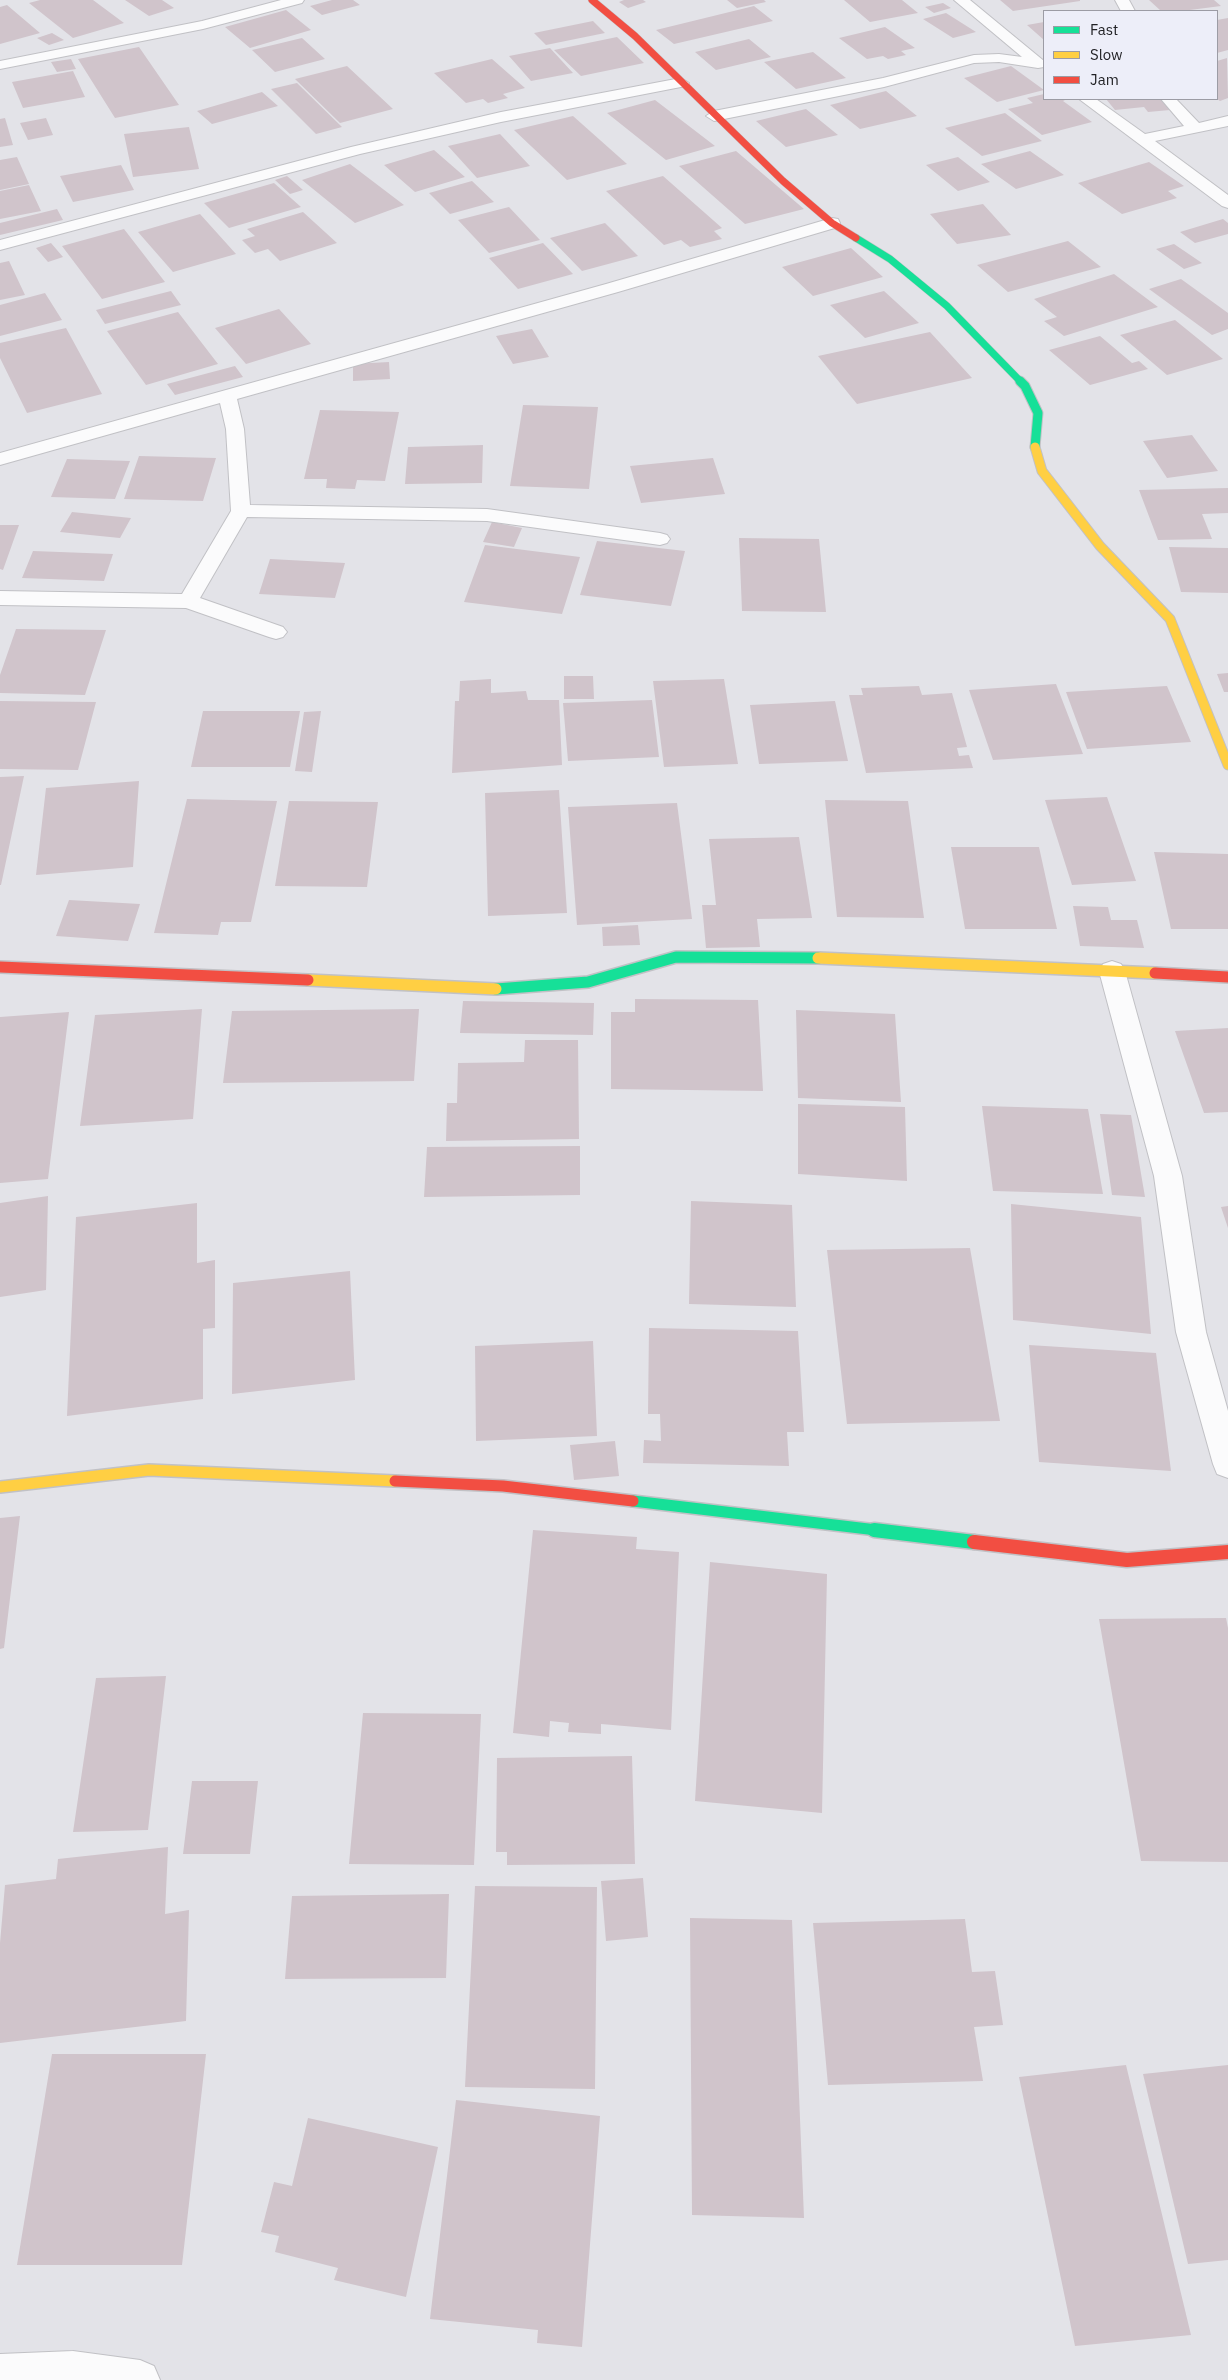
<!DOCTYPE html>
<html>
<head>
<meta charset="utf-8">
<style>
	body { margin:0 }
	#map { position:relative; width:1228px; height:2380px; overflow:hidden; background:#e3e3e8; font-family:"IBM Plex Sans",sans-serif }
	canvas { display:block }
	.legend { position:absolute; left:1043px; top:10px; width:175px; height:90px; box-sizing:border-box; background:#edeef9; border:1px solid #9c9ca5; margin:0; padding:6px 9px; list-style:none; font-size:15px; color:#222226 }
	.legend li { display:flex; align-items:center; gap:10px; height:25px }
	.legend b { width:25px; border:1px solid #9c9ca5 }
</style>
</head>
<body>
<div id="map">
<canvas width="1228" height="2380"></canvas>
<ul class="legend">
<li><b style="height:6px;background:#16e098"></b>Fast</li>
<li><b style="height:6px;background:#ffcf43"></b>Slow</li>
<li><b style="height:6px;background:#f24e42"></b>Jam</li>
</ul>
</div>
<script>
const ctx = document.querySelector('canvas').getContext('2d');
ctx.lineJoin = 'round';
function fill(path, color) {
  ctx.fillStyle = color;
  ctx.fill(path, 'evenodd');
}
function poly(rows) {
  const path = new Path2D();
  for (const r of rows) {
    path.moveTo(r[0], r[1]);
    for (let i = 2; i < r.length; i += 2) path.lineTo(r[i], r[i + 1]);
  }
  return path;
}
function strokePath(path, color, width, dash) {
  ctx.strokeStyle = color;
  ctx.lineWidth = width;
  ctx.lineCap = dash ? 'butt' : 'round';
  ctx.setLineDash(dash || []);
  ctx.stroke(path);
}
const building = poly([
	[40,0,93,0,124,23,73,38,29,3],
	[125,0,162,0,174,8,149,16],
	[332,0,353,0,360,5,322,15,310,6],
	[624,0,643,0,646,2,628,8,619,2],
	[727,0,764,0,766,2,737,8],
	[844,0,902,0,918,13,870,22],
	[1000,0,1080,0,1080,1,1013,11],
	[1149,0,1214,0,1221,6,1182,11,1161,11],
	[943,3,951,8,934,13,925,7],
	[7,5,40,33,0,44,0,7],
	[754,6,773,21,674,44,656,30],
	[286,10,311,30,250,48,225,27],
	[946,13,976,32,953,38,923,19],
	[1228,18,1228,50,1217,53,1217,20],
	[593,21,605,33,546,45,534,33],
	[1044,22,1044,40,1027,25],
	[885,27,915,48,901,51,906,55,888,59,883,56,867,59,839,38],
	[52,33,64,40,49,45,37,38],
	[617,37,644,63,581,76,554,50],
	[302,38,325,59,275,72,252,50],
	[749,39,771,57,716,70,695,52],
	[139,47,179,105,115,118,78,59],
	[550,48,573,73,531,81,509,56],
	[813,52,846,78,796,89,764,62],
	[1227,58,1228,98,1220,101,1217,99,1217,61],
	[71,59,76,69,57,72,51,62],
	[492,59,525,88,503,94,508,98,488,103,483,99,466,103,434,73],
	[347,66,393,109,340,123,295,79],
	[1011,66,1044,90,997,102,964,78],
	[73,71,85,97,23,108,12,82],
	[297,83,342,127,316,134,271,89],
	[886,91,917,116,860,129,830,105],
	[262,92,278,106,212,124,197,111],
	[1044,94,1044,99,1067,99,1063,101,1092,122,1042,135,1008,109,1033,103,1027,98],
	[1106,99,1161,99,1170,110,1148,112,1144,107,1115,110],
	[655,100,715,146,666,160,607,113],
	[806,109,838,135,786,147,756,121],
	[1005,113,1042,141,982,156,945,128],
	[573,116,627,164,567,180,514,130],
	[5,118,13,145,0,147,0,119],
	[46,118,53,135,28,140,20,123],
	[189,127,199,169,133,177,124,134],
	[500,134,530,166,477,178,448,146],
	[434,150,465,177,415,192,384,165],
	[736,151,804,209,745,224,679,166],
	[1030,151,1064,175,1016,189,981,164],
	[17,157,29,184,0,190,0,160],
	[958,157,990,182,958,191,926,165],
	[1149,162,1184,186,1168,191,1177,198,1122,214,1078,183],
	[350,164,404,205,355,223,302,180],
	[121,165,134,190,73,202,60,176],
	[287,176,303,190,290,194,275,180],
	[663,176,722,228,714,231,722,239,690,247,681,240,664,245,606,191],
	[472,181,494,202,450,214,429,193],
	[274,183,301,207,229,228,204,203],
	[29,185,41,211,0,219,0,191],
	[983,204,1011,235,957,244,930,214],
	[509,207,540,240,489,253,458,220],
	[57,209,63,220,0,235,0,223],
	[303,212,337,243,280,261,268,249,255,253,242,240,255,236,247,229],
	[200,214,236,254,173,272,138,232],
	[1223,219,1228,223,1228,234,1195,243,1180,232],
	[605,223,638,256,582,271,550,238],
	[124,229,165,282,102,299,62,246],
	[1068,241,1101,267,1008,292,977,265],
	[51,243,63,257,48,262,36,248],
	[543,243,573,274,518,289,489,258],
	[1174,244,1202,263,1184,269,1156,249],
	[851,248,883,277,813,296,782,267],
	[9,261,25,295,0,300,0,263],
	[1114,274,1158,307,1064,336,1044,321,1057,317,1034,299],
	[1181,279,1228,313,1228,329,1212,335,1149,289],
	[171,291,181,305,105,324,96,310],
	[884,291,919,323,865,338,830,305],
	[45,293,62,320,0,336,0,305],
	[279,309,311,344,246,364,215,328],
	[178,312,218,364,146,385,107,331],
	[1175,320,1223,359,1167,375,1120,335],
	[66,328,102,394,27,413,0,358,0,343],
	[532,329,549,357,513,364,496,336],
	[930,332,972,378,857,404,818,356],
	[1100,336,1132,363,1139,361,1148,369,1090,385,1049,350],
	[389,362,390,379,353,381,353,364],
	[235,366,243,377,175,395,167,384],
	[523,405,598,407,589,489,510,486],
	[320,410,399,412,385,481,357,480,355,489,326,488,327,479,304,479],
	[1192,435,1218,471,1167,478,1143,441],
	[483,445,482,483,405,484,408,447],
	[139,456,216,458,203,501,124,499],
	[713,458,725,494,641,503,630,466],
	[67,459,130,461,115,499,51,497],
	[1228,488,1228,513,1202,514,1212,539,1158,540,1139,490],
	[72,512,131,518,120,538,60,532],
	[492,522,522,528,514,547,483,542],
	[0,525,19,525,3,570,0,569],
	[739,538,819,539,826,612,742,611],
	[597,541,685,551,671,606,580,595],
	[485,545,580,557,562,614,464,602],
	[1169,547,1228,548,1228,593,1181,592],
	[33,551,113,554,104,581,22,578],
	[270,559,345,563,335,598,259,594],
	[16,629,106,630,85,695,0,693,0,675],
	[1228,673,1228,692,1224,692,1217,674],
	[564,676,593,676,594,699,564,699],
	[491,679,491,693,526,691,528,700,559,700,562,765,452,773,455,701,459,701,460,681],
	[724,679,738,764,664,767,653,681],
	[1056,684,1083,754,993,760,969,690],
	[919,686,922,695,952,693,967,747,957,748,959,756,969,755,973,768,866,773,849,695,863,695,861,688],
	[1167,686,1191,742,1087,749,1066,692],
	[652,700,659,757,568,761,563,703],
	[0,701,96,702,78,770,0,769],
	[835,701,848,761,759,764,750,705],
	[203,711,300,711,290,767,191,767],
	[321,711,312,772,295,771,304,712],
	[24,776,1,885,0,885,0,777],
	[139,781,133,867,36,875,46,788],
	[559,790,567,913,488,916,485,793],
	[1107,797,1136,881,1072,885,1045,800],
	[187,799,277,801,251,922,221,922,218,935,154,933],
	[825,800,908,801,924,918,837,917],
	[289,801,378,802,367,887,275,886],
	[677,803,692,919,577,925,568,807],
	[799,837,812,918,757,919,760,947,706,948,702,905,716,905,709,839],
	[951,847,1039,847,1057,929,965,929],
	[1154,852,1228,854,1228,929,1171,929],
	[69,900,140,904,128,941,56,936],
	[1073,906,1108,907,1111,920,1137,920,1144,948,1080,946],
	[638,925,640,945,603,946,602,927],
	[635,999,758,1000,763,1091,611,1089,611,1012,635,1012],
	[463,1001,594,1003,593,1035,460,1033],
	[202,1009,193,1119,80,1126,95,1015],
	[419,1009,414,1081,223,1083,232,1011],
	[796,1010,895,1014,901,1102,798,1098],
	[69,1012,48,1179,0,1183,0,1017],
	[1228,1028,1228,1112,1204,1113,1175,1031],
	[525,1040,578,1040,579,1139,446,1141,447,1103,457,1103,458,1063,524,1062],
	[798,1104,905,1107,907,1181,798,1174],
	[982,1106,1088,1109,1103,1194,993,1191],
	[1100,1114,1131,1115,1145,1197,1112,1195],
	[580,1146,580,1195,424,1197,427,1147],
	[48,1196,46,1290,0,1297,0,1203],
	[691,1201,792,1205,796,1307,689,1304],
	[197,1203,197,1263,215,1260,215,1328,203,1329,203,1399,67,1416,76,1217],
	[1011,1204,1141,1217,1151,1334,1013,1320],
	[1228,1206,1228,1228,1221,1207],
	[970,1248,1000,1421,847,1424,827,1250],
	[350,1271,355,1380,232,1394,233,1283],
	[649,1328,798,1331,804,1432,787,1432,789,1466,643,1463,644,1440,661,1441,660,1414,648,1414],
	[593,1341,597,1436,476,1441,475,1346],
	[1029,1345,1156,1353,1171,1471,1039,1462],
	[615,1441,619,1476,574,1480,570,1445],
	[20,1516,4,1648,0,1649,0,1518],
	[533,1530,637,1537,636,1549,679,1552,671,1730,601,1724,601,1734,568,1732,569,1723,550,1721,549,1737,513,1733],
	[710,1562,827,1574,822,1813,695,1801],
	[1226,1618,1228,1628,1228,1862,1141,1861,1099,1619],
	[166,1676,148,1830,73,1832,96,1678],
	[363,1713,481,1714,474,1865,349,1864],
	[632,1756,635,1864,507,1865,507,1852,496,1852,497,1758],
	[192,1781,258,1781,250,1854,183,1854],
	[168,1847,165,1914,189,1910,186,2021,0,2043,0,1943,5,1885,56,1879,58,1859],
	[643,1878,648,1937,606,1941,601,1881],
	[475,1886,597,1887,595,2089,465,2087],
	[449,1894,446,1978,285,1979,292,1896],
	[690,1918,792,1920,804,2218,692,2215],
	[965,1919,972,1972,995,1971,1003,2025,974,2027,983,2081,828,2085,813,1923],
	[52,2054,206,2054,182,2265,17,2265],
	[1126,2065,1191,2335,1075,2346,1019,2077],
	[1228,2065,1228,2260,1188,2264,1143,2074],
	[456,2100,600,2116,582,2347,537,2343,538,2330,430,2319],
	[308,2118,438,2147,406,2297,334,2280,338,2268,275,2252,279,2236,261,2232,274,2182,292,2186]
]);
const street = poly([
	[281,0,304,0,302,3,203,29,0,69,0,61,202,21,281,0],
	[954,0,970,0,1044,61,1044,67,1038,68,999,62,974,63,884,87,714,121,706,116,714,111,883,78,974,55,999,54,1022,57,954,0],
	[1115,0,1129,0,1135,11,1121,11,1115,0],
	[681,78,689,83,686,86,501,122,360,154,0,250,0,240,351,147,501,112,681,78],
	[1079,99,1096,99,1145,134,1184,126,1161,99,1176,99,1199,123,1228,116,1228,126,1155,141,1228,195,1228,208,1222,206,1079,99],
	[832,218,838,219,840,223,838,227,618,292,237,399,244,429,250,505,487,509,660,533,667,535,670,539,667,543,660,545,487,521,247,517,200,598,283,627,287,632,283,637,276,639,269,637,186,608,0,605,0,591,182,594,231,511,226,429,220,403,0,465,0,453,606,284,832,218],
	[1112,961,1121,964,1125,971,1182,1176,1206,1332,1228,1411,1228,1478,1217,1474,1213,1464,1176,1332,1154,1176,1099,971,1103,964,1112,961],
	[73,2351,140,2360,154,2366,160,2380,0,2380,0,2354,73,2351]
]);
const fastFar3 = poly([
	[856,238,890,259,947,306,1021,382]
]);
const fastFar2 = poly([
	[1020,381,1025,386,1038,413,1035,447]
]);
const fastFar1 = poly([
	[496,989,588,982,676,957,818,958],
	[633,1501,885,1531]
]);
const fast = poly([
	[874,1530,974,1542]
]);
const slowFar1 = poly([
	[1035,447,1042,471,1100,546,1170,619,1228,765]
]);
const slow = poly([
	[818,958,1155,973],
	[308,980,496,989],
	[0,1487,149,1470,395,1481]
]);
const jamFar2 = poly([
	[592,0,635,36,783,181,832,223,856,238]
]);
const jamFar1 = poly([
	[0,967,308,980],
	[1155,973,1228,977],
	[395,1481,503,1486,633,1501]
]);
const jam = poly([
	[974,1542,1127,1560,1228,1552]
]);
fill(building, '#d0c4cb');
strokePath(street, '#c1c1c5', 2);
strokePath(fastFar3, '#c1c1c5', 8);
strokePath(fastFar2, '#c1c1c5', 11);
strokePath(fastFar1, '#c1c1c5', 14);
strokePath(fast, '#c1c1c5', 17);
strokePath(slowFar1, '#c1c1c5', 11);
strokePath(slow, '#c1c1c5', 14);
strokePath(jamFar2, '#c1c1c5', 8);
strokePath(jamFar1, '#c1c1c5', 14);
strokePath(jam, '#c1c1c5', 17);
fill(street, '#fbfbfc');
strokePath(fastFar3, '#16e098', 7);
strokePath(fastFar2, '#16e098', 9);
strokePath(fastFar1, '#16e098', 11);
strokePath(fast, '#16e098', 14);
strokePath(slowFar1, '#ffcf43', 9);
strokePath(slow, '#ffcf43', 11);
strokePath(jamFar2, '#f24e42', 7);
strokePath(jamFar1, '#f24e42', 11);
strokePath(jam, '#f24e42', 14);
</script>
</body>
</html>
